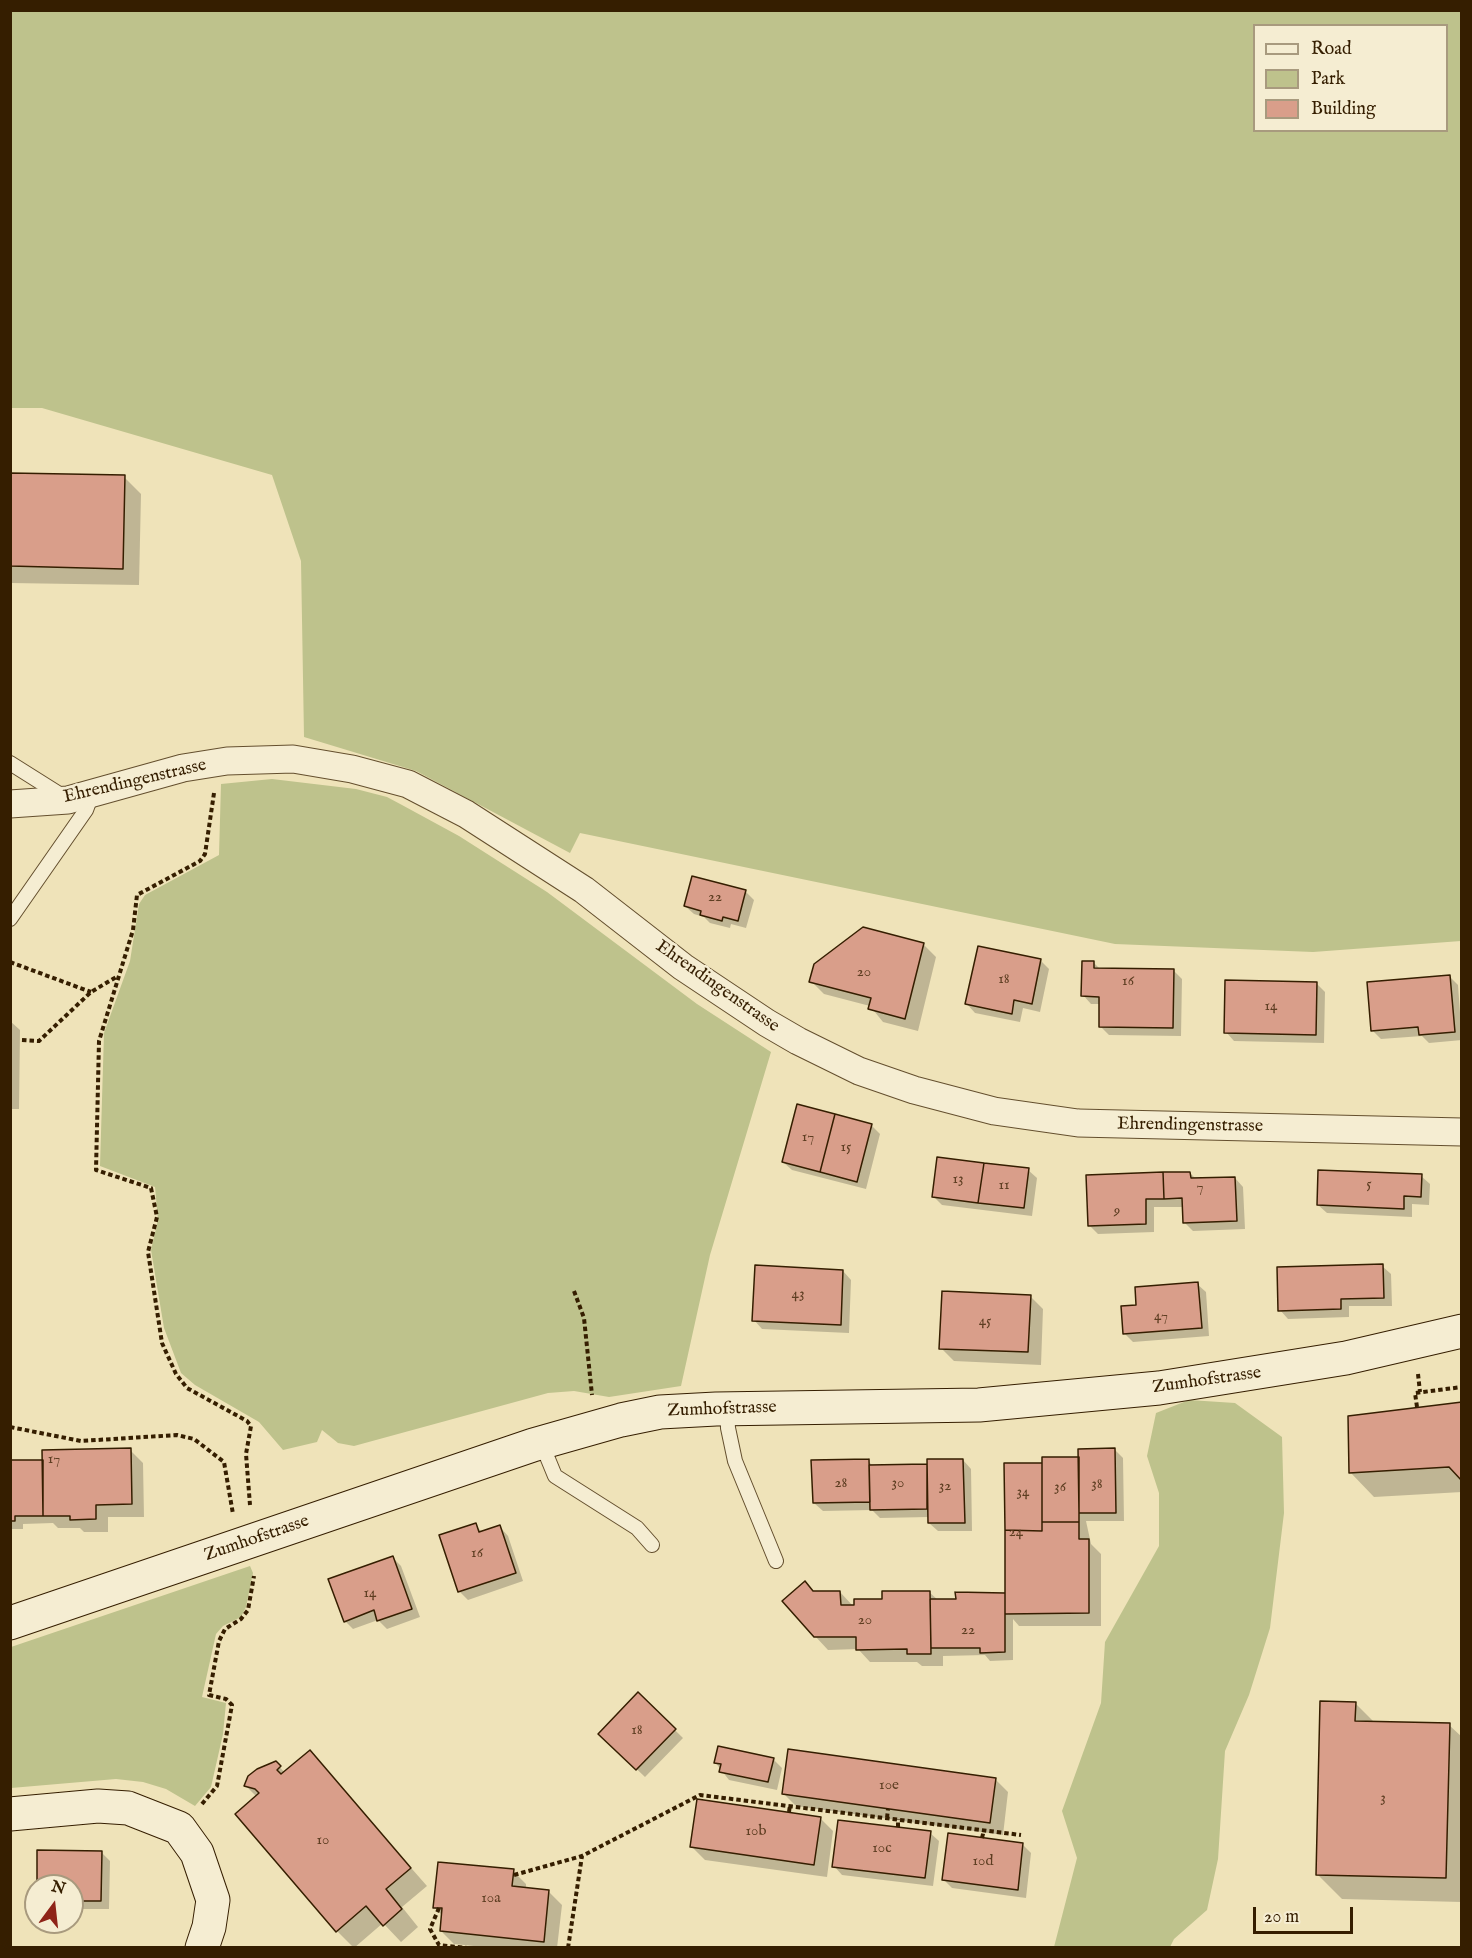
<!DOCTYPE html>
<html>
<head>
<meta charset="utf-8">
<style>
	body { margin:0 }
	#map { position:relative; width:1472px; height:1958px; overflow:hidden; background:#efe3b9; font-family:"IM FELL English",serif }
	canvas { display:block }
	.frame { position:absolute; inset:0; border:12px solid #351e00; pointer-events:none }
	.legend { position:absolute; left:1253px; top:24px; width:195px; height:108px; box-sizing:border-box; background:#f5edd2; border:2px solid #a89a7e; margin:0; padding:8px 10px; list-style:none; font-size:18px; color:#351e00 }
	.legend li { display:flex; align-items:center; gap:12px; height:30px }
	.legend b { width:30px; border:2px solid #a89a7e }
	.north { position:absolute; left:24px; top:1874px; width:60px; height:60px; box-sizing:border-box; background:#f5edd2; border:2px solid #a89a7e; border-radius:50%; rotate:15deg; font-size:16px; font-weight:700; line-height:24px; text-align:center; color:#351e00 }
	.north::after { content:''; display:block; margin:auto; width:21px; height:27px; background:#8f2418; clip-path:polygon(50% 0,100% 100%,50% 72%,0 100%) }
	.scale { position:absolute; left:1253px; top:1907px; width:100px; height:27px; box-sizing:border-box; border:3px solid #351e00; border-top:0; padding-left:8px; font-size:18px; line-height:21px; white-space:nowrap; color:#351e00; -webkit-text-stroke:4px #f5edd2; paint-order:stroke }
</style>
</head>
<body>
<div id="map">
<canvas width="1472" height="1958"></canvas>
<div class="frame"></div>
<ul class="legend">
<li><b style="height:8px;background:#f5edd2"></b>Road</li>
<li><b style="height:16px;background:#bec28c"></b>Park</li>
<li><b style="height:16px;background:#d99e8a"></b>Building</li>
</ul>
<div class="north">N</div>
<div class="scale">20 m</div>
</div>
<script>
const ctx = document.querySelector('canvas').getContext('2d');
ctx.lineJoin = 'round';
function fill(path, color) {
  ctx.fillStyle = color;
  ctx.fill(path, 'evenodd');
}
function poly(rows) {
  const path = new Path2D();
  for (const r of rows) {
    path.moveTo(r[0], r[1]);
    for (let i = 2; i < r.length; i += 2) path.lineTo(r[i], r[i + 1]);
  }
  return path;
}
function strokePath(path, color, width, dash) {
  ctx.strokeStyle = color;
  ctx.lineWidth = width;
  ctx.lineCap = dash ? 'butt' : 'round';
  ctx.setLineDash(dash || []);
  ctx.stroke(path);
}
function label(font, color, halo, rows, align = 'center') {
  ctx.font = font + ' "IM FELL English",serif';
  ctx.lineWidth = 5;
  ctx.setLineDash([]);
  ctx.textBaseline = 'middle';
  ctx.strokeStyle = halo;
  ctx.fillStyle = color;
  for (const [text, x, y, turn = 0] of rows) {
    ctx.save();
    ctx.translate(x, y);
    ctx.rotate((+turn || 0) * Math.PI / 180);
    ctx.textAlign = isNaN(turn) ? turn : align;
    if (halo) ctx.strokeText(text, 0, 0);
    ctx.fillText(text, 0, 0);
    ctx.restore();
  }
}
const green = poly([
	[10,11,1461,11,1461,941,1313,952,1115,944,580,833,570,853,416,771,304,737,301,561,272,475,42,408,11,408],
	[1254,26,1446,26,1446,130,1254,130],
	[272,779,356,789,387,797,402,805,459,836,547,892,697,1004,771,1052,710,1255,681,1386,609,1397,574,1391,548,1393,354,1446,338,1443,322,1430,317,1442,283,1450,259,1422,195,1385,181,1373,164,1328,151,1250,158,1220,155,1187,100,1166,104,1033,130,961,139,904,145,895,219,855,221,784],
	[1189,1400,1235,1403,1282,1437,1284,1513,1270,1628,1249,1695,1225,1751,1218,1859,1207,1910,1174,1939,1170,1947,1054,1947,1077,1858,1062,1811,1101,1703,1105,1642,1159,1546,1159,1493,1147,1456,1156,1413],
	[250,1566,253,1573,246,1607,241,1617,223,1626,216,1634,202,1697,226,1703,223,1734,211,1787,195,1806,166,1789,143,1782,116,1779,11,1788,11,1647]
]);
const shadow = poly([
	[10,474,124,477,141,494,139,585,10,583],
	[745,891,754,900,746,928,731,924,730,928,710,923,704,917,694,914,685,906],
	[923,944,936,957,918,1031,883,1022,870,1006,824,994,811,981],
	[1041,961,1049,969,1040,1012,1023,1008,1020,1022,975,1013,967,1004],
	[1094,963,1100,969,1173,970,1182,979,1181,1036,1109,1035,1100,1026,1101,1004,1091,1004,1083,995],
	[1450,977,1458,985,1462,1040,1429,1043,1422,1036,1381,1039,1372,1030],
	[1317,984,1325,992,1324,1043,1234,1041,1226,1032],
	[10,1021,20,1030,19,1109,10,1109],
	[798,1106,872,1126,880,1134,866,1189,792,1170,783,1162],
	[1028,1170,1037,1178,1032,1216,942,1205,934,1197],
	[1190,1173,1196,1179,1235,1178,1243,1187,1245,1229,1193,1231,1184,1222,1184,1207,1154,1207,1154,1232,1098,1234,1089,1225],
	[1421,1176,1430,1184,1429,1205,1412,1204,1412,1217,1327,1213,1318,1205],
	[1382,1266,1391,1274,1392,1306,1349,1306,1349,1317,1288,1319,1280,1310],
	[843,1271,851,1280,849,1333,762,1329,754,1320],
	[1197,1284,1206,1292,1209,1336,1133,1342,1125,1334,1138,1306],
	[1030,1296,1043,1309,1041,1365,954,1361,941,1348],
	[1462,1403,1462,1492,1374,1497,1350,1472],
	[130,1450,143,1463,144,1517,108,1517,108,1532,84,1532,80,1528,58,1528,53,1523,23,1524,23,1529,10,1529,10,1461,44,1461],
	[1115,1450,1123,1458,1124,1521,1086,1521,1091,1544,1101,1554,1101,1626,1019,1626,1013,1619,1013,1660,990,1661,985,1655,943,1656,943,1666,922,1666,917,1662,870,1662,858,1649,828,1650,815,1636,815,1593,840,1592,853,1606,929,1592,938,1600,1006,1596,1043,1465],
	[963,1460,971,1469,972,1531,938,1531,929,1523,929,1517,880,1518,872,1510,823,1511,814,1503,868,1461,874,1467,928,1466],
	[475,1525,483,1533,500,1527,508,1536,523,1581,468,1600,459,1591],
	[393,1558,401,1566,420,1617,387,1629,378,1620,353,1629,345,1621],
	[638,1694,683,1738,645,1777,600,1734],
	[1355,1703,1375,1723,1449,1725,1462,1737,1462,1902,1342,1899,1317,1874],
	[309,1752,427,1886,402,1907,418,1927,401,1942,383,1923,354,1948,337,1931,257,1797,246,1786,276,1763,285,1773],
	[773,1759,782,1768,777,1790,729,1780,715,1762],
	[995,1779,1008,1792,1003,1835,796,1806,783,1793],
	[820,1818,833,1831,827,1877,705,1860,692,1847],
	[930,1833,939,1841,933,1886,842,1875,834,1866],
	[1023,1845,1031,1853,1026,1898,952,1888,944,1880],
	[101,1852,110,1861,109,1909,72,1909,72,1886,38,1886],
	[513,1871,526,1884,526,1889,549,1892,562,1905,557,1948,493,1948,454,1944,441,1931,443,1916,434,1907]
]);
const building = poly([
	[10,473,125,475,123,569,10,566,10,473],
	[692,876,746,890,738,921,723,917,722,921,700,915,701,911,684,906,692,876],
	[863,927,924,943,905,1019,868,1009,871,998,809,982,814,964,863,927],
	[978,946,1041,959,1032,1004,1014,1000,1012,1014,965,1004,978,946],
	[1082,961,1094,961,1094,968,1174,969,1173,1028,1099,1027,1099,997,1081,996,1082,961],
	[1450,975,1455,1032,1419,1035,1418,1027,1371,1031,1367,982,1450,975],
	[1225,980,1317,982,1316,1035,1224,1033,1225,980],
	[797,1104,835,1114,820,1172,782,1162,797,1104],
	[835,1114,872,1124,857,1182,820,1172,835,1114],
	[937,1157,984,1163,978,1203,932,1197,937,1157],
	[984,1163,1029,1168,1024,1208,978,1203,984,1163],
	[1318,1170,1422,1174,1421,1197,1404,1196,1404,1209,1317,1205,1318,1170],
	[1163,1172,1190,1172,1191,1178,1235,1177,1237,1221,1183,1223,1182,1198,1164,1199,1163,1172],
	[1163,1172,1164,1199,1146,1199,1146,1224,1088,1226,1086,1175,1163,1172],
	[1383,1264,1384,1298,1341,1299,1341,1309,1278,1311,1277,1267,1383,1264],
	[755,1265,843,1270,841,1325,752,1321,755,1265],
	[1198,1282,1202,1328,1123,1334,1121,1306,1136,1305,1135,1287,1198,1282],
	[942,1291,1031,1295,1028,1352,939,1349,942,1291],
	[1462,1402,1462,1481,1449,1467,1349,1473,1348,1416,1462,1402],
	[131,1448,132,1504,96,1505,96,1519,70,1520,70,1516,43,1516,42,1450,131,1448],
	[1115,1448,1116,1513,1079,1513,1078,1449,1115,1448],
	[1042,1457,1079,1457,1079,1522,1042,1522,1042,1457],
	[869,1459,870,1502,813,1503,811,1460,869,1459],
	[927,1459,963,1459,965,1523,928,1523,927,1459],
	[10,1460,43,1460,43,1516,15,1516,15,1521,10,1521,10,1460],
	[1004,1463,1042,1463,1042,1531,1005,1530,1004,1463],
	[927,1464,927,1509,870,1510,869,1465,927,1464],
	[1042,1522,1079,1522,1079,1539,1089,1539,1089,1613,1005,1614,1005,1530,1042,1531,1042,1522],
	[476,1523,479,1532,500,1525,516,1573,458,1592,439,1535,476,1523],
	[393,1556,412,1609,377,1621,374,1610,344,1622,328,1579,393,1556],
	[805,1581,813,1591,840,1591,841,1605,854,1605,854,1599,882,1599,882,1591,930,1591,931,1654,907,1654,907,1649,856,1650,856,1637,814,1637,782,1601,805,1581],
	[955,1592,1005,1593,1005,1652,980,1653,980,1648,931,1648,930,1599,956,1599,955,1592],
	[638,1692,676,1729,636,1770,598,1734,638,1692],
	[1320,1701,1356,1702,1355,1721,1450,1723,1446,1878,1316,1875,1320,1701],
	[718,1746,774,1758,768,1782,719,1772,721,1764,714,1763,718,1746],
	[788,1749,996,1778,990,1823,782,1794,788,1749],
	[310,1750,411,1868,386,1889,402,1909,383,1926,366,1906,336,1932,235,1814,259,1793,255,1789,244,1786,248,1776,257,1769,276,1761,281,1766,277,1770,281,1774,310,1750],
	[697,1799,821,1817,814,1865,690,1847,697,1799],
	[838,1820,931,1831,925,1878,832,1867,838,1820],
	[948,1833,1023,1843,1018,1890,942,1880,948,1833],
	[37,1850,102,1851,101,1901,72,1901,72,1886,37,1886,37,1850],
	[438,1862,514,1869,512,1886,549,1890,544,1942,440,1931,442,1908,433,1908,438,1862]
]);
const path = poly([
	[214,793,205,854,200,861,137,895,133,930,99,1041,96,1170,151,1188,157,1217,148,1252,162,1343,176,1374,187,1388,247,1421,251,1426,246,1454,250,1505],
	[10,962,91,992],
	[22,1040,39,1041,91,992,118,976],
	[574,1291,584,1318,592,1395],
	[1418,1374,1420,1392],
	[1417,1407,1415,1393,1462,1387],
	[10,1427,81,1441,177,1435,194,1439,224,1462,233,1514],
	[202,1804,217,1786,232,1705,226,1699,209,1695,219,1641,225,1629,241,1619,248,1610,254,1576],
	[789,1812,790,1805],
	[887,1818,888,1809],
	[898,1827,898,1819],
	[982,1838,984,1830],
	[514,1875,582,1856,700,1795,1021,1835],
	[439,1908,430,1929,439,1945,467,1948],
	[568,1948,582,1856]
]);
const lane = poly([
	[10,763,64,797],
	[10,919,86,810,92,794],
	[727,1409,728,1428,735,1461,776,1561],
	[541,1442,555,1476,637,1528,652,1545]
]);
const street = poly([
	[10,804,68,800,183,768,227,761,293,759,352,769,408,784,466,814,584,890,683,967,767,1023,798,1041,859,1071,914,1090,994,1111,1078,1123,1462,1132]
]);
const secondary = poly([
	[10,1623,533,1445,621,1420,660,1412,716,1409,979,1405,1159,1388,1346,1358,1462,1331],
	[10,1814,98,1806,128,1808,179,1828,197,1853,213,1900,209,1927,202,1948]
]);
const numberNames = [
	["22",715,898],
	["20",864,973],
	["18",1004,980],
	["16",1128,982],
	["14",1271,1007],
	["17",808,1138],
	["15",846,1148],
	["13",958,1180],
	["5",1369,1185],
	["11",1004,1186],
	["7",1200,1188],
	["9",1117,1212],
	["43",798,1295],
	["47",1161,1317],
	["45",985,1322],
	["17",54,1460],
	["28",841,1484],
	["30",898,1484],
	["38",1097,1485],
	["32",945,1487],
	["36",1060,1488],
	["34",1023,1493],
	["24",1016,1533],
	["16",477,1554],
	["14",370,1594],
	["20",865,1621],
	["22",968,1631],
	["18",637,1731],
	["10e",889,1786],
	["3",1383,1799],
	["10b",756,1832],
	["10",323,1841],
	["10c",882,1849],
	["10d",983,1862],
	["10a",491,1899]
];
const streetNames = [
	["Ehrendingenstrasse",135,782,-13],
	["Ehrendingenstrasse",717,987,35],
	["Ehrendingenstrasse",1190,1126,1],
	["Zumhofstrasse",1207,1381,-8],
	["Zumhofstrasse",722,1410,-2],
	["Zumhofstrasse",257,1539,-19]
];
fill(green, '#bec28c');
fill(shadow, '#0003');
fill(building, '#d99e8a');
strokePath(building, '#351e00', 1.5);
strokePath(lane, '#644f2e', 16);
strokePath(street, '#644f2e', 29);
strokePath(secondary, '#351e00', 35);
strokePath(path, '#351e00', 4, [4.5, 3]);
strokePath(lane, '#f5edd2', 14);
strokePath(street, '#f5edd2', 27);
strokePath(secondary, '#f5edd2', 33);
label('15px', '#5e3e22', null, numberNames);
label('18px', '#351e00', '#f5edd2', streetNames);
</script>
</body>
</html>
